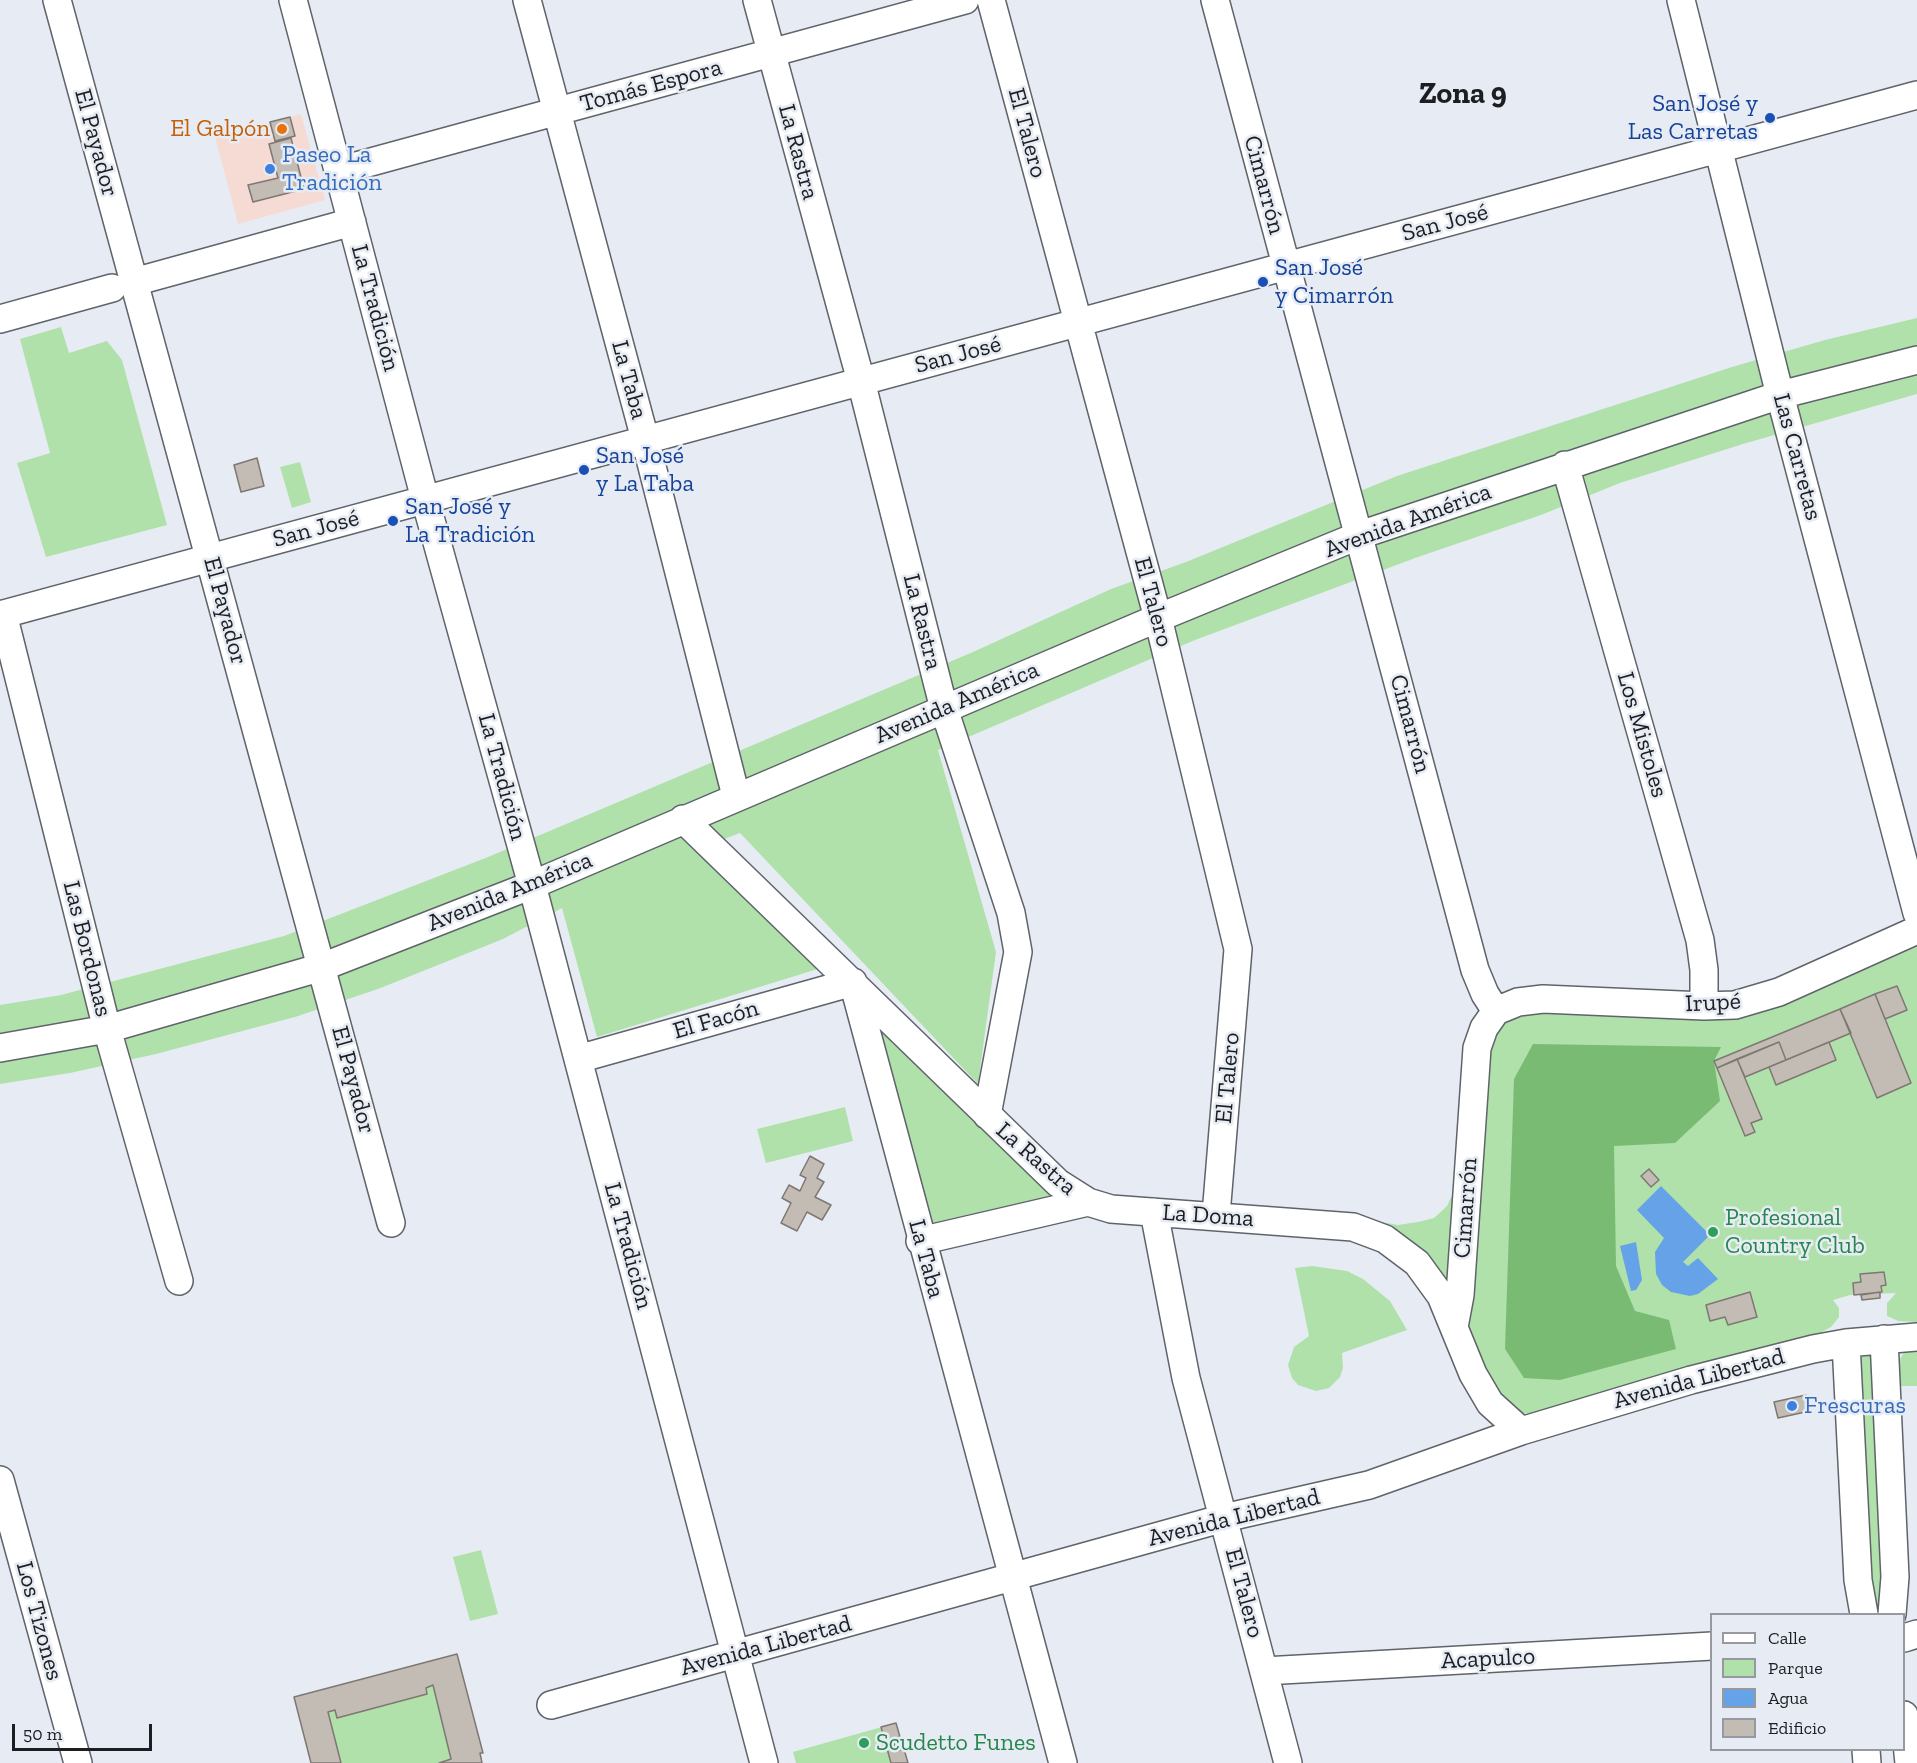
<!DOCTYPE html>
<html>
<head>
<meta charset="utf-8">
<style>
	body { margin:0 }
	#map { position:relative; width:1917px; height:1763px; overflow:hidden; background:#e7ecf4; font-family:"Zilla Slab",serif }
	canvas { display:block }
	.legend { position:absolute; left:1710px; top:1613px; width:195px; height:138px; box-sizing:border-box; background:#e7ecf4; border:2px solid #969aa0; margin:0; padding:8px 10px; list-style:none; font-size:18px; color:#1c1e21 }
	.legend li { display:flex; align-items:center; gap:12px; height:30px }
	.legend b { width:30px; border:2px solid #969aa0 }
	.scale { position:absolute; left:12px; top:1724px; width:140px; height:27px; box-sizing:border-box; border:3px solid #1c1e21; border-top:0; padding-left:8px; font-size:18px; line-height:21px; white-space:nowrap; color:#1c1e21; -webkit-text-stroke:4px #e7ecf4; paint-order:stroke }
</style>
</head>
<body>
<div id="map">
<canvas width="1917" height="1763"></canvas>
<ul class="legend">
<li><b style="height:8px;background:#fff"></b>Calle</li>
<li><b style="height:16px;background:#b0e1ab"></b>Parque</li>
<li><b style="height:16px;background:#66a2e8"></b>Agua</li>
<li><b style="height:16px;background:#c3bcb5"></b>Edificio</li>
</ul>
<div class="scale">50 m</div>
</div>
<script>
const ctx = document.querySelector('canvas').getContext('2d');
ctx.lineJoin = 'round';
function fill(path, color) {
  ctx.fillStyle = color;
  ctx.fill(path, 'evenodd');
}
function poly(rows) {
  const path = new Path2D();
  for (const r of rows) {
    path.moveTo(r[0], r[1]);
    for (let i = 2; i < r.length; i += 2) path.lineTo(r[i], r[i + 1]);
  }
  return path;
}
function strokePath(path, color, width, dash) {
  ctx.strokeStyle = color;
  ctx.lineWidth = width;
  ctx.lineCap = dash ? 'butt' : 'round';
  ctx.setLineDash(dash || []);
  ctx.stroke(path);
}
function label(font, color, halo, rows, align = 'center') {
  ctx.font = font + ' "Zilla Slab",serif';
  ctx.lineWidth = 5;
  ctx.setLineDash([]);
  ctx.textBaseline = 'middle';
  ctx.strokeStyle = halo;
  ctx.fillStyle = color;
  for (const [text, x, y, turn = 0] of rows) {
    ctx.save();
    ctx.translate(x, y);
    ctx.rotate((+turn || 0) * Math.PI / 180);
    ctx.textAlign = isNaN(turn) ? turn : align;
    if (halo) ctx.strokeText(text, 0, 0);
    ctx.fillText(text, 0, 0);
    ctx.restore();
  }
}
const commercial = poly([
	[301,114,325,200,238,224,215,137]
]);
const green = poly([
	[1917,318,1917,351,1792,381,547,864,346,947,122,1012,0,1037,0,1005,61,995,284,936,488,857,973,652,1111,589,1186,562,1397,476,1732,367,1825,340],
	[61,327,69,353,107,341,122,360,167,525,46,557,17,463,50,453,20,339],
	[1917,370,1917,394,1743,444,1620,483,1541,515,1418,557,1195,640,938,750,996,952,978,1084,740,833,698,849,821,968,597,1037,562,908,503,939,378,989,295,1017,156,1054,70,1073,0,1084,0,1057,68,1048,235,1008,345,973,1263,583,1745,416],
	[300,462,311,502,292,508,280,467],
	[1917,939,1917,1322,1898,1321,1887,1316,1887,1303,1896,1293,1850,1295,1833,1300,1839,1308,1839,1317,1831,1327,1813,1337,1535,1414,1518,1413,1486,1387,1466,1337,1485,1055,1502,1019,1523,1008,1714,1015],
	[876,1018,1054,1195,927,1224],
	[845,1107,853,1141,766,1163,757,1129],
	[1453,1193,1453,1299,1354,1217,1398,1225,1418,1222,1434,1218,1447,1206],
	[1312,1266,1347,1271,1363,1279,1390,1301,1407,1330,1342,1353,1343,1368,1340,1377,1329,1388,1316,1391,1298,1385,1292,1378,1288,1365,1294,1347,1309,1336,1295,1268],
	[1884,1339,1892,1614,1864,1614,1846,1343],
	[1917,1350,1917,1386,1898,1386,1897,1365,1904,1352],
	[481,1550,498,1614,470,1621,453,1557],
	[433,1685,451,1759,439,1763,341,1763,328,1712,335,1710,337,1718,427,1694,426,1688],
	[896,1723,908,1763,796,1763,793,1752]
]);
const forest = poly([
	[1533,1044,1721,1047,1714,1061,1720,1101,1675,1143,1614,1146,1616,1266,1635,1311,1669,1320,1676,1349,1560,1380,1524,1378,1505,1349,1514,1079]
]);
const water = poly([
	[1661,1186,1710,1235,1683,1262,1688,1266,1698,1258,1718,1279,1698,1294,1690,1296,1671,1292,1662,1285,1656,1274,1655,1252,1664,1238,1637,1210],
	[1636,1242,1642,1280,1636,1290,1631,1291,1620,1246]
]);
const building = poly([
	[290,117,295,136,275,141,270,122,290,117],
	[291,138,304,189,253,202,248,185,278,178,269,144,291,138],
	[257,458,264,486,241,492,234,465,257,458],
	[1897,986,1907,1010,1885,1019,1875,994,1897,986],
	[1875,994,1911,1083,1877,1098,1840,1009,1875,994],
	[1840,1009,1851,1033,1786,1060,1779,1042,1717,1068,1714,1061,1840,1009],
	[1779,1042,1786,1060,1745,1077,1737,1059,1779,1042],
	[1829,1042,1836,1060,1776,1085,1769,1067,1829,1042],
	[1737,1059,1762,1119,1751,1123,1755,1132,1745,1136,1717,1068,1737,1059],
	[810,1156,824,1164,817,1178,824,1182,815,1197,831,1205,822,1220,807,1212,797,1231,781,1223,791,1203,782,1198,789,1185,800,1191,806,1178,800,1175,810,1156],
	[1649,1169,1659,1180,1651,1187,1641,1176,1649,1169],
	[1884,1272,1886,1285,1881,1286,1882,1292,1854,1295,1853,1283,1861,1282,1860,1274,1884,1272],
	[1750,1292,1757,1317,1728,1325,1725,1317,1710,1321,1706,1305,1750,1292],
	[1880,1292,1880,1298,1862,1300,1861,1295,1880,1292],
	[1806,1395,1810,1411,1778,1418,1774,1402,1806,1395],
	[457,1654,483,1753,480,1753,482,1763,439,1763,451,1759,433,1685,426,1688,427,1694,337,1718,335,1710,328,1712,341,1763,311,1763,294,1697,457,1654],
	[896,1723,900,1737,893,1739,896,1751,904,1749,908,1763,891,1763,881,1727,896,1723]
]);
const minor = poly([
	[57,0,391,1223],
	[293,0,425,499,532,885,764,1763],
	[527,0,645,439,736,796],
	[757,0,861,381,944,709,1011,913,1018,952,987,1115],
	[991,0,1158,618,1238,949,1216,1215],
	[1215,0,1475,970,1485,994,1496,1011],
	[1681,0,1780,395,1917,913],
	[338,171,965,0],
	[134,282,352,222],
	[0,319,112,288],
	[1565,465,1700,940,1704,970,1704,1006],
	[3,614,107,1029,179,1281],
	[0,615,1917,95],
	[683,819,1058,1183,1088,1202],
	[853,982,1063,1763],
	[1496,1011,1518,1002,1543,999,1704,1006,1735,1005,1779,992,1917,930],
	[0,1048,107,1029,322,967,532,885,1158,618,1360,535,1780,395,1917,360],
	[578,1059,853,982],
	[1154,1212,1186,1378,1288,1763],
	[920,1241,1088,1202,1111,1209,1353,1227,1385,1239,1417,1263,1441,1296,1473,1374,1490,1403,1521,1431],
	[1454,1327,1460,1295,1477,1048,1484,1028,1496,1011],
	[1884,1339,1895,1577,1892,1614],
	[1846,1343,1858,1580,1864,1614],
	[0,1480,78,1763],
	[1904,1638,1917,1634],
	[1264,1671,1712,1646],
	[551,1705,1224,1518,1369,1485,1521,1431,1691,1380,1813,1349,1846,1343,1917,1337],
	[1904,1715,1909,1763],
	[1866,1750,1867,1763]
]);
const markers = [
	[1770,118,6,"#1a4fb4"],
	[282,129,6,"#e8710a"],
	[270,169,6,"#3f7fe0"],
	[1263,282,6,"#1a4fb4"],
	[584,470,6,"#1a4fb4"],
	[393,521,6,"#1a4fb4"],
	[1713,1232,6,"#2e9e5b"],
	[1792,1406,6,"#3f7fe0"],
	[864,1743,6,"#2e9e5b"]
];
const streetNames = [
	["Tomás Espora",651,86,-15],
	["El Talero",1027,133,75],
	["El Payador",96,143,75],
	["La Rastra",798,152,75],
	["Cimarrón",1264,185,75],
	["San José",1445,223,-15],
	["La Tradición",375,308,75],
	["San José",958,355,-15],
	["La Taba",629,380,75],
	["Las Carretas",1797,457,75],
	["Avenida América",1408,521,-20],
	["San José",316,529,-15],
	["El Talero",1153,602,75],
	["El Payador",225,611,75],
	["La Rastra",922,622,76],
	["Avenida América",957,703,-23],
	["Cimarrón",1410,724,75],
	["Los Mistoles",1642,735,74],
	["La Tradición",502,777,75],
	["Avenida América",510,892,-22],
	["Las Bordonas",87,949,76],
	["Irupé",1713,1003,-3],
	["El Facón",716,1020,-16],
	["El Talero",1228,1078,-85],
	["El Payador",353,1080,75],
	["La Rastra",1036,1159,41],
	["Cimarrón",1466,1208,-86],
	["La Doma",1208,1216,4],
	["La Tradición",628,1246,75],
	["La Taba",926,1259,75],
	["Avenida Libertad",1699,1379,-15],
	["Avenida Libertad",1234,1518,-14],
	["El Talero",1244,1593,75],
	["Los Tizones",39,1621,75],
	["Avenida Libertad",766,1646,-15],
	["Acapulco",1488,1659,-3]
];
const transitNames = [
	["San José y",1758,104,"right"],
	["Las Carretas",1758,132,"right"],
	["San José",1275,268],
	["y Cimarrón",1275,296],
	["San José",596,456],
	["y La Taba",596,484],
	["San José y",405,507],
	["La Tradición",405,535]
];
const foodNames = [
	["El Galpón",270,129]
];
const shopNames = [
	["Paseo La",282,155],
	["Tradición",282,183],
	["Frescuras",1804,1406]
];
const leisureNames = [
	["Profesional",1725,1218],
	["Country Club",1725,1246],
	["Scudetto Funes",876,1743]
];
const districtNames = [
	["Zona 9",1463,94]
];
fill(commercial, '#f5dbd4');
fill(green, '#b0e1ab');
fill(forest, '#79bb73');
fill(water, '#66a2e8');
fill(building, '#c3bcb5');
strokePath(building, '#7f7772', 1.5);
strokePath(minor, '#5f636a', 30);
strokePath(minor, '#fff', 27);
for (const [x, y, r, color] of markers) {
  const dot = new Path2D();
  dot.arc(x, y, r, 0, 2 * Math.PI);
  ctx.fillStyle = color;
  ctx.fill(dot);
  strokePath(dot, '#e7ecf4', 2);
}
label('24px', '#1c1e21', '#e7ecf4', streetNames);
label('24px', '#164399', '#e7ecf4', transitNames, 'left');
label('24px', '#c56008', '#e7ecf4', foodNames, 'right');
label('24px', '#366cbe', '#e7ecf4', shopNames, 'left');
label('24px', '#27864d', '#e7ecf4', leisureNames, 'left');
label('bold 30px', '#1c1e21', '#e7ecf4', districtNames);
</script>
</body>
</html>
